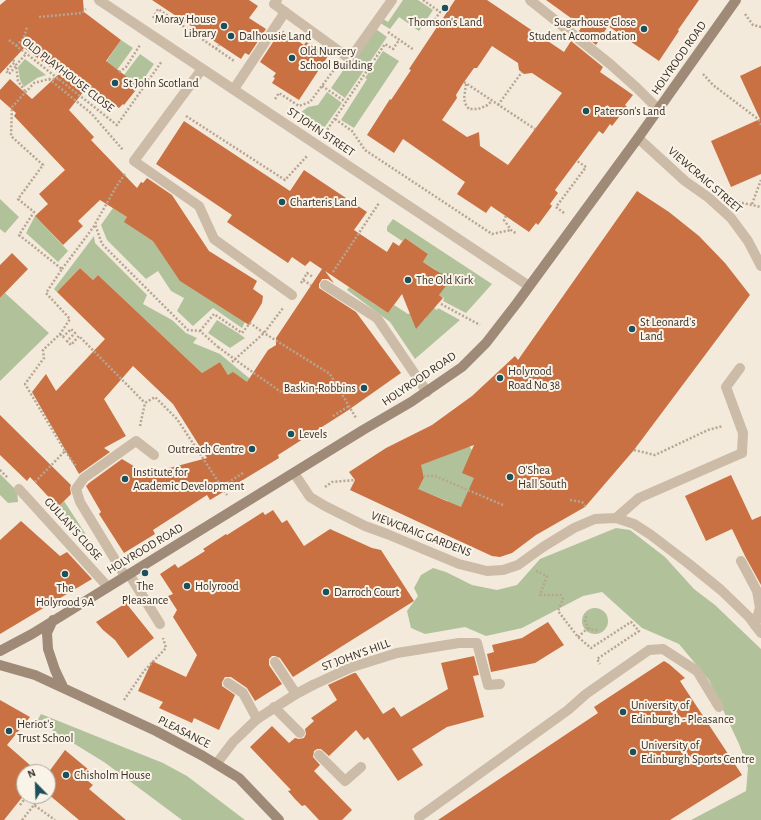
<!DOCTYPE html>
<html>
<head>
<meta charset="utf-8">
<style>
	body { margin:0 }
	#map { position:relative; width:761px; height:820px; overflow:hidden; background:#f3eadc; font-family:"Alegreya Sans",sans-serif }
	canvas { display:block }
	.north { position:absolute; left:16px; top:764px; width:40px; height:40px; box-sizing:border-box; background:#faf4e8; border:1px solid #aca59b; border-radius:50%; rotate:337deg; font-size:11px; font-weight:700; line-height:16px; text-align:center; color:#382e28 }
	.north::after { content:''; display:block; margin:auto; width:14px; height:18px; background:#1c505a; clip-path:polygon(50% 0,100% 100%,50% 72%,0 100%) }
</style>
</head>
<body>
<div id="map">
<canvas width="761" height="820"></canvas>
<div class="north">N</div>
</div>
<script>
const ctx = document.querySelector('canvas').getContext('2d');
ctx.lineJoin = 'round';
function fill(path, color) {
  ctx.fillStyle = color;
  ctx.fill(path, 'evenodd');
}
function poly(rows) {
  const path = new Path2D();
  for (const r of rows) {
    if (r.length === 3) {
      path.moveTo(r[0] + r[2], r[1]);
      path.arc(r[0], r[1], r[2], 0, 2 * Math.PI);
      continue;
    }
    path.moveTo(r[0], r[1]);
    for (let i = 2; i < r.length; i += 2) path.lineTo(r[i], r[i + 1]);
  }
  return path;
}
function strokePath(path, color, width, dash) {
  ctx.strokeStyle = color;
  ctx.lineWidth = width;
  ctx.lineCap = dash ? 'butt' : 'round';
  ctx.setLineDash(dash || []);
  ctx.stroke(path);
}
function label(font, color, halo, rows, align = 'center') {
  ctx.font = font + ' "Alegreya Sans",sans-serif';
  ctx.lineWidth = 4;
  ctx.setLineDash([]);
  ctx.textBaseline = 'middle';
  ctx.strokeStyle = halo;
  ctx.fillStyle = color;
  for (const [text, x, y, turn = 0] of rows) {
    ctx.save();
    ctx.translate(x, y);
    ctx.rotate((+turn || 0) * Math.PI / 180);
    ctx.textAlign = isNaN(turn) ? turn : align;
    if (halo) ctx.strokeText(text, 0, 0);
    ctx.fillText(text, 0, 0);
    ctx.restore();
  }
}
const green = poly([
	[403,0,418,0,433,10,419,31,399,17,390,29,377,21,380,17,388,22],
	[373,27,387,37,345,98,331,88],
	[121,40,133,48,117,70,106,62],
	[383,51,399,61,354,128,341,120,367,79,365,78],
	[140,54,154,64,139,86,124,75],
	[25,59,46,75,37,78,24,87,20,80,18,67],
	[327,92,342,103,324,128,300,113,308,107,318,105],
	[0,199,19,217,5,233,0,229],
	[113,208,127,217,245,322,242,328,213,308,193,326,177,311,184,298,171,291,158,271,146,279,107,240,101,225],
	[35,216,68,251,58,262,26,233],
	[393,219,492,284,466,313,443,301,444,298,439,295,446,275,444,273,437,274,436,270,423,262,428,254,405,238,402,241,387,231,387,227],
	[94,236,95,243,147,295,143,304,172,320,186,333,197,338,193,343,220,354,278,402,254,418,220,362,202,373,98,275,93,280,80,268,57,292,54,289],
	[349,287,388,313,394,305,408,314,412,313,421,322,425,319,431,306,437,310,438,308,460,320,415,359,390,322,347,290],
	[5,293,49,333,0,381,0,298],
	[217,320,238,333,245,338,230,348,208,333],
	[461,434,472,450,514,495,457,515,444,510,448,501,414,488,422,482,424,478,423,473,419,470,410,469,444,456,455,448],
	[0,474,17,491,18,502,8,503,0,495],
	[64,501,98,553,58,507],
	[616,528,630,530,665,557,694,589,715,605,761,649,761,820,691,820,746,791,748,768,739,744,709,680,679,644,642,628,602,592,583,596,522,628,486,636,465,627,425,634,411,628,407,611,418,596,414,588,421,575,433,568,446,572,472,585,497,590,517,585,540,559],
	[595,621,13],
	[41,714,163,763,187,776,245,820,182,820,104,762,37,721]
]);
const building = poly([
	[6,0,83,0,84,12,121,40,106,61,139,86,124,105,123,104,119,108,88,86,69,110,94,137,91,140,137,188,141,182,143,183,147,178,172,195,209,251,257,281,253,289,263,296,262,303,249,325,180,281,153,241,124,222,127,217,100,200,78,221,83,226,63,245,35,216,48,204,39,194,65,170,14,116,16,113,0,99,0,90,10,79,32,99,59,74,24,48,0,74,0,5],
	[152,0,249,0,258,6,249,18,266,29,249,55,245,53,241,59],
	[455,0,487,0,564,52,571,41,603,67,600,72,633,95,625,105,627,107,612,126,610,124,603,134,599,131,555,190,558,193,550,204,552,206,538,225,536,223,529,232,491,206,486,213,457,194,465,182,403,139,394,153,367,135,390,99,391,100,411,70,409,69],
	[492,46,518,63,519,70,524,74,532,73,562,93,508,165,480,146,479,132,467,137,442,120,457,98,456,95,464,82,474,68,477,68],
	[546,0,699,0,678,30,679,31,659,61,608,26,596,45,579,31,582,26],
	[283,31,304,45,306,42,328,56,299,100,272,83,275,78,273,77,276,73,260,62,277,36,278,37],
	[761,66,761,174,731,187,711,141,760,119,740,76],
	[184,121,290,191,304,170,367,212,354,230,387,252,393,242,399,246,405,238,428,254,423,262,440,273,455,274,439,295,443,298,416,329,402,294,388,313,325,271,334,283,328,279,322,279,319,284,319,288,356,312,401,373,347,411,278,455,279,458,210,500,207,495,153,530,155,534,124,553,99,514,101,512,86,486,89,483,122,459,147,474,207,458,173,404,133,366,104,399,126,436,104,448,110,452,79,474,32,392,46,374,56,391,105,339,57,292,80,268,93,280,98,275,202,373,220,362,228,375,233,372,247,382,268,350,276,345,276,338,322,269,310,261,305,266,292,257,288,263,227,222,232,215,156,164],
	[637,191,669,212,699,236,725,263,750,295,634,450,585,507,536,535,512,553,500,557,492,556,455,539,350,490,355,480,349,472,386,448,432,425,472,396,515,356,518,360],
	[474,445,462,473,474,478,461,507,418,489,424,478,421,465],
	[12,253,28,269,0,298,0,265],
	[0,415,71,485,70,488,71,494,58,507,30,477,27,481,0,455],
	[731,475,752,520,761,516,761,585,745,556,732,529,706,541,685,496],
	[273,510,282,523,287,520,304,546,330,529,372,548,381,550,414,601,293,677,280,658,275,656,272,656,269,659,269,665,282,684,255,701,247,688,231,677,225,677,222,682,222,686,235,695,219,730,194,718,192,723,159,708,163,702,138,691,152,661,186,677,197,655,173,617,177,610,168,596,173,594,160,574,175,564,178,568,205,551,203,549,226,534,227,535,263,512,265,515],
	[21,521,60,556,67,552,92,579,0,634,0,540],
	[126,603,154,638,128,658,115,640,103,630,96,622],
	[548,622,564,645,535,663,491,672,487,654,494,652,492,645,522,638],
	[474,656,479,675,473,676,484,717,447,727,412,749,423,765,398,781,368,737,364,740,356,730,329,756,321,749,317,749,314,751,313,757,320,765,314,771,352,810,342,820,319,820,305,805,302,806,295,799,288,791,291,790,250,747,272,726,289,743,295,738,299,739,304,738,306,734,305,729,314,721,311,718,337,700,328,685,354,673,356,673,383,714,394,707,401,717,448,689,441,663],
	[346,658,349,661,336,667],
	[664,661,669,664,685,678,680,681,742,775,670,820,438,820,598,713,594,707],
	[0,700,30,717,7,745,38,772,24,772,24,795,4,820,0,820],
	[65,750,89,770,83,777,93,785,89,789,126,820,79,820,48,794,48,773]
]);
const path = poly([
	[423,0,440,12,432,24],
	[745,14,753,25,761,27],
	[39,17,82,13,86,9],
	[153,18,158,9,234,61],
	[388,32,414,50],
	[9,40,117,125,162,61],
	[16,46,24,38,27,27],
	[216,49,219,45],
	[13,60,15,62,6,71,9,74,16,66],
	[119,72,126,67,140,45],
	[703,74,713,85,758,119,761,125],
	[49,79,91,113,123,150],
	[464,82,535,129],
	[466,84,464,99,466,105,469,109,478,109,486,106,492,101],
	[322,86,346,102],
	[25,91,18,81,16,65,26,54],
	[275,99,279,93,299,106,310,102,336,67],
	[498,105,522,72],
	[186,116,285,180,307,156],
	[335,119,352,131,365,150,492,234,511,230],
	[325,133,385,44,393,49,399,40],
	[125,174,116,187,95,224,102,244,188,330,200,331,218,347],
	[738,202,761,207],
	[752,204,761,180],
	[564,213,556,207,586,167,577,161],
	[506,216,504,220,511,230,517,234],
	[62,269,95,225],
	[333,272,379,203],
	[303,280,307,273,313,277],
	[301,283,303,280,311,285],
	[441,304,480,325],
	[200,331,214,314,242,333,250,323,264,333,330,374,356,418],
	[60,334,63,337,71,329,75,333,67,341,71,345,79,336,145,403],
	[232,362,264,333,283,308],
	[244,366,281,392],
	[333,416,349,406],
	[140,426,145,403,155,397,177,419,227,495],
	[634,450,655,455,708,430,723,426],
	[65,451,76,466],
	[0,470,8,478],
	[423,476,435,476,503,505],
	[35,482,65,451,25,384,44,358,43,350,60,334,70,319,46,293,62,269,19,235,34,212,18,199,43,165,11,136,12,107,34,83,49,79,59,79],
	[221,487,243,473],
	[325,487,332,482,355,480],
	[570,500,582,502,586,507],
	[536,571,547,576,540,595,561,595,563,599,558,611,578,637,591,648,631,622,639,631,597,659,600,664],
	[588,628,591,630,599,630],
	[578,637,588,628,585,620,587,615],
	[124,700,144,671,166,648,163,638],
	[20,805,27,796],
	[34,805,42,796],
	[22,820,34,805,55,820]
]);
const lane = poly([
	[530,0,610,64,637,88,658,109],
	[202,69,134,161,199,206,214,239,292,295],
	[234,89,285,12],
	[325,285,377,318,427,392],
	[740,368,726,387,743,433,742,453],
	[19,489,108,587],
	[741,561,757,591,760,608,755,625],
	[125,576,80,502,76,489,84,478,136,441,154,455],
	[275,662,296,694],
	[228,683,243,693,257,719],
	[313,685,352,667,397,653,459,643,477,643,488,685,500,684],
	[274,707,300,733],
	[319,755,345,781,361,767],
	[419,817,568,710,586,694,649,650,663,649,697,671,719,707]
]);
const street = poly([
	[99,0,529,286],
	[277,0,274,4,350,59,392,0],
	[638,138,685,181,709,198,731,218,748,241,761,266],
	[294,473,310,497,325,506,365,526,387,534,459,564,487,571,503,570,518,565,543,547,574,528,595,519,616,518,634,524,651,535,689,564,721,590,749,617,761,633],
	[616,518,639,498,742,453],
	[129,574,160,624],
	[217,763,233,742,257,719,296,694,313,685]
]);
const secondary = poly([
	[53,620,47,633,48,649,55,670,63,687],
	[0,651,32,634,363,430,411,402,462,367,486,343,517,303,638,138,736,0],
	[0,665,35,675,156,731,203,756,239,778,279,820]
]);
const pathBridge = poly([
	[218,347,244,366]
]);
const markers = [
	[445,8,4,"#1c505a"],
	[224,26,4,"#1c505a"],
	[644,29,4,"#1c505a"],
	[231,36,4,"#1c505a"],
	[292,58,4,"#1c505a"],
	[115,83,4,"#1c505a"],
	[586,111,4,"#1c505a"],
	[282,202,4,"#1c505a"],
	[408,280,4,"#1c505a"],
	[632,329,4,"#1c505a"],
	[500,378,4,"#1c505a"],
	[364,388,4,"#1c505a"],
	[291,434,4,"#1c505a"],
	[252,449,4,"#1c505a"],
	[510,477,4,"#1c505a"],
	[125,479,4,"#1c505a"],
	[145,573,4,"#1c505a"],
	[65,574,4,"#1c505a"],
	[187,586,4,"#1c505a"],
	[326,592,4,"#1c505a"],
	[623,712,4,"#1c505a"],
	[9,731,4,"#1c505a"],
	[633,752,4,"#1c505a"],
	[66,775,4,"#1c505a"]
];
const poiNames = [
	["Moray House",216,19,"right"],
	["Library",216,33,"right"],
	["Thomson's Land",445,22,"center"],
	["Sugarhouse Close",636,22,"right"],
	["Student Accomodation",636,36,"right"],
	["Dalhousie Land",239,36],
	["Old Nursery",300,51],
	["School Building",300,65],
	["St John Scotland",123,83],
	["Paterson's Land",594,111],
	["Charteris Land",290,202],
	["The Old Kirk",416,280],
	["St Leonard's",640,322],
	["Land",640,336],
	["Holyrood",508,371],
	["Road No 38",508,385],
	["Baskin-Robbins",356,388,"right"],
	["Levels",299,434],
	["Outreach Centre",244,449,"right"],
	["O'Shea",518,470],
	["Hall South",518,484],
	["Institute for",133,472],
	["Academic Development",133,486],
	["The",145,586,"center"],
	["Pleasance",145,600,"center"],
	["Holyrood",195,586],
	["The",65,588,"center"],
	["Holyrood 9A",65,602,"center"],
	["Darroch Court",334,592],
	["University of",631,705],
	["Edinburgh - Pleasance",631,719],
	["Heriot's",17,724],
	["Trust School",17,738],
	["University of",641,745],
	["Edinburgh Sports Centre",641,759],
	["Chisholm House",74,775]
];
const streetNames = [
	["HOLYROOD ROAD",679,58,-55],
	["OLD PLAYHOUSE CLOSE",68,75,38],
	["ST JOHN STREET",321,132,34],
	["VIEWCRAIG STREET",705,180,41],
	["HOLYROOD ROAD",419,379,-34],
	["GULLAN'S CLOSE",73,529,48],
	["VIEWCRAIG GARDENS",421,534,21],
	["HOLYROOD ROAD",145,549,-31],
	["ST JOHN'S HILL",356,655,-20],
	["PLEASANCE",184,732,27]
];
fill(green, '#b1c29b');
fill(building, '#ca7143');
strokePath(path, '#b7a591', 2.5, [2, 2]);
strokePath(lane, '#cbbba7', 10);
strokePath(street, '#cbbba7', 10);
strokePath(secondary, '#9f8a78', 10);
strokePath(pathBridge, '#b7a591', 2.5, [2, 2]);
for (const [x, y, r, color] of markers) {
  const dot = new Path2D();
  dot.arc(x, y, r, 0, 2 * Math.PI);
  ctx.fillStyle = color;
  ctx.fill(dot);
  strokePath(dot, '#faf4e8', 1.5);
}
label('12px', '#382e28', '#faf4e8', poiNames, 'left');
label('12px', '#382e28', '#faf4e8', streetNames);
</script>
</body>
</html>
